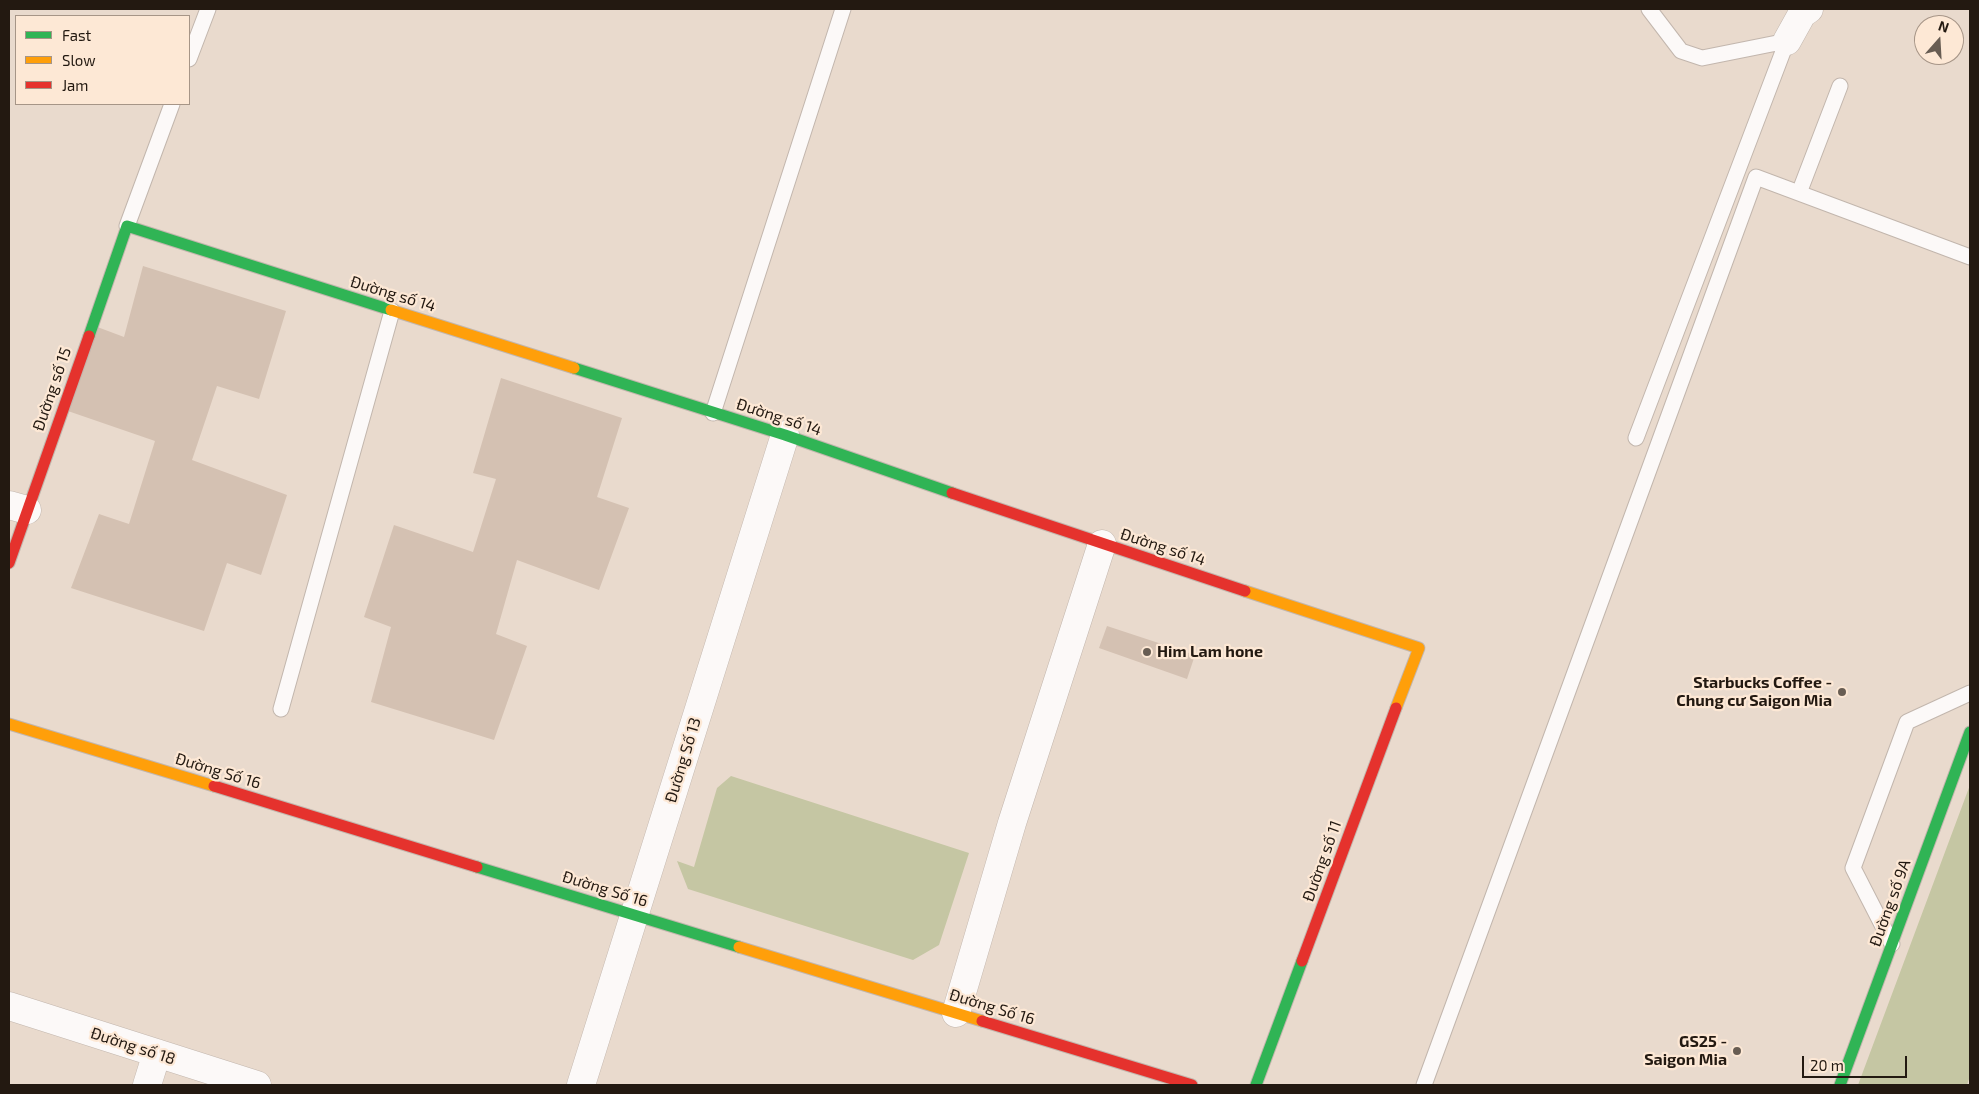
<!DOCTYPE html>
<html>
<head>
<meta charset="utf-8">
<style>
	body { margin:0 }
	#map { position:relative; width:1979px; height:1094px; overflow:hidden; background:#e9dacd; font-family:"Exo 2",sans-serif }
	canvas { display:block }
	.frame { position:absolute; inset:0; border:10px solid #231911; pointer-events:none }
	.legend { position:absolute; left:15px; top:15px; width:175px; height:90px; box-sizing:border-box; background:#fde8d5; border:1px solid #a69587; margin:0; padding:6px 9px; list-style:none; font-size:15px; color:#231911 }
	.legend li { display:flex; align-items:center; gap:10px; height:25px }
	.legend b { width:25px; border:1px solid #a69587 }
	.north { position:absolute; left:1914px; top:15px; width:50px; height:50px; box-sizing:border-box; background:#fde8d5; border:1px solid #a69587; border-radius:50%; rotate:19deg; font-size:14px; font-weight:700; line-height:20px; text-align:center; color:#231911 }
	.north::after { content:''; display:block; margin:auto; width:18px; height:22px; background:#685d53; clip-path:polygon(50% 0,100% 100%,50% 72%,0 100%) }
	.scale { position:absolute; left:1802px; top:1056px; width:105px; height:22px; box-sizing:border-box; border:2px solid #231911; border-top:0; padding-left:6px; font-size:15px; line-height:18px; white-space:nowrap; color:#231911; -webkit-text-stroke:4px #fde8d5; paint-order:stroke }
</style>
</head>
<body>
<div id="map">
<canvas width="1979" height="1094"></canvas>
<div class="frame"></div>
<ul class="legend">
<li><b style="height:6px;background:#30b455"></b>Fast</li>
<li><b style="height:6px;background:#ff9f0a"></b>Slow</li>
<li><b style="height:6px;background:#e5322d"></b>Jam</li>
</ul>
<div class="north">N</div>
<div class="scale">20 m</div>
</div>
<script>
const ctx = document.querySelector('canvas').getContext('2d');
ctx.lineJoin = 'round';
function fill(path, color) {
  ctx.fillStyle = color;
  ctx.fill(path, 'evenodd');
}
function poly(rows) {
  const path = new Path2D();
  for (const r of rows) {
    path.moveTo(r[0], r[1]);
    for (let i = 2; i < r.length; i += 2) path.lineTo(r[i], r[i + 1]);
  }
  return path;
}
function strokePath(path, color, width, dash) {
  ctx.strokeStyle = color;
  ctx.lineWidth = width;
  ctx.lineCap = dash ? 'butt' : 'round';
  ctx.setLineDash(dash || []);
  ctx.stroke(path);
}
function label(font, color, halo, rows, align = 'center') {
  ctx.font = font + ' "Exo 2",sans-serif';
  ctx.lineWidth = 4.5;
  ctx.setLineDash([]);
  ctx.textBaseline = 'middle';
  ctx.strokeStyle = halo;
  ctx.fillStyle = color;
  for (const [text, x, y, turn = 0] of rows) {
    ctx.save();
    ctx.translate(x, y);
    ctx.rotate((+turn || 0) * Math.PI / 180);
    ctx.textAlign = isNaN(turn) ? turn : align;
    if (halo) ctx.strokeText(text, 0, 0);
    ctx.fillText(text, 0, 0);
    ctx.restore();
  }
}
const green = poly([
	[731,776,969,853,939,945,913,960,688,889,677,861,694,867,717,788],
	[1970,785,1970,1076,1967,1085,1858,1085]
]);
const building = poly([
	[143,266,286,311,259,399,217,386,192,460,287,495,261,575,227,563,204,631,71,588,99,514,129,524,155,441,65,410,92,325,124,337],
	[501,378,622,418,597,497,629,508,599,590,517,560,496,634,527,646,494,740,371,702,391,627,364,617,394,525,473,552,496,479,473,473],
	[1107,626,1195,655,1187,679,1099,648]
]);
const lane = poly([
	[1649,9,1681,51,1702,58,1787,41],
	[189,59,208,9],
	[1799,193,1840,86],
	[127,226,172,104],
	[713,413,843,9],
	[1636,438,1787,41],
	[281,709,392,311],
	[1892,944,1853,868,1907,722,1970,693],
	[1424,1085,1756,177,1970,257]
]);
const street = poly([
	[1787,41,1802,14,1809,9],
	[9,505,27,510],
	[9,1006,257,1085],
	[956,1013,1012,823,1102,544],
	[147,1085,157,1053],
	[581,1085,785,435]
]);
const fast = poly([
	[89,336,127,226,391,310],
	[574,368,785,435,952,493],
	[477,867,739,947],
	[1256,1085,1302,961],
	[1840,1085,1970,732]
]);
const slow = poly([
	[391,310,574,368],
	[1245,591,1419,648,1396,708],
	[9,724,214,786],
	[739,947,982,1021]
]);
const jam = poly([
	[952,493,1245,591],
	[9,563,89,336],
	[214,786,477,867],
	[1302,961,1396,708],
	[982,1021,1192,1085]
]);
const markers = [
	[1147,652,5,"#685d53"],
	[1842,692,5,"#685d53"],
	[1737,1051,5,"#685d53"]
];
const streetNames = [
	["Đường số 14",393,294,17],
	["Đường số 15",52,389,-71],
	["Đường số 14",779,417,18],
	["Đường số 14",1163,547,18],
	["Đường Số 13",683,760,-73],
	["Đường Số 16",218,771,17],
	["Đường số 11",1322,861,-70],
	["Đường Số 16",605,889,17],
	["Đường số 9A",1890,903,-70],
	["Đường Số 16",992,1007,17],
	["Đường số 18",133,1046,18]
];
const poiNames = [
	["Him Lam hone",1157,652,"left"],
	["Starbucks Coffee -",1832,683],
	["Chung cư Saigon Mia",1832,701],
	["GS25 -",1727,1042],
	["Saigon Mia",1727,1060]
];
fill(green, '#c5c6a3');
fill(building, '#d4c1b2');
strokePath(lane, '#c2b6ad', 17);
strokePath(street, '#c2b6ad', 29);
strokePath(fast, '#c2b6ad', 13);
strokePath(slow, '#c2b6ad', 13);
strokePath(jam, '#c2b6ad', 13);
strokePath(lane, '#fcf9f8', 15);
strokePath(street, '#fcf9f8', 28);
strokePath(fast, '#30b455', 11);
strokePath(slow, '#ff9f0a', 11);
strokePath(jam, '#e5322d', 11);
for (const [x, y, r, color] of markers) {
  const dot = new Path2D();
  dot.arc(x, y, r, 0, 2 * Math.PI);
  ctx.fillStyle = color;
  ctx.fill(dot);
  strokePath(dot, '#fde8d5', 2);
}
label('16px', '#231911', '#fde8d5', streetNames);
label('bold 16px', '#231911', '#fde8d5', poiNames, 'right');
</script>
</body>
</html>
